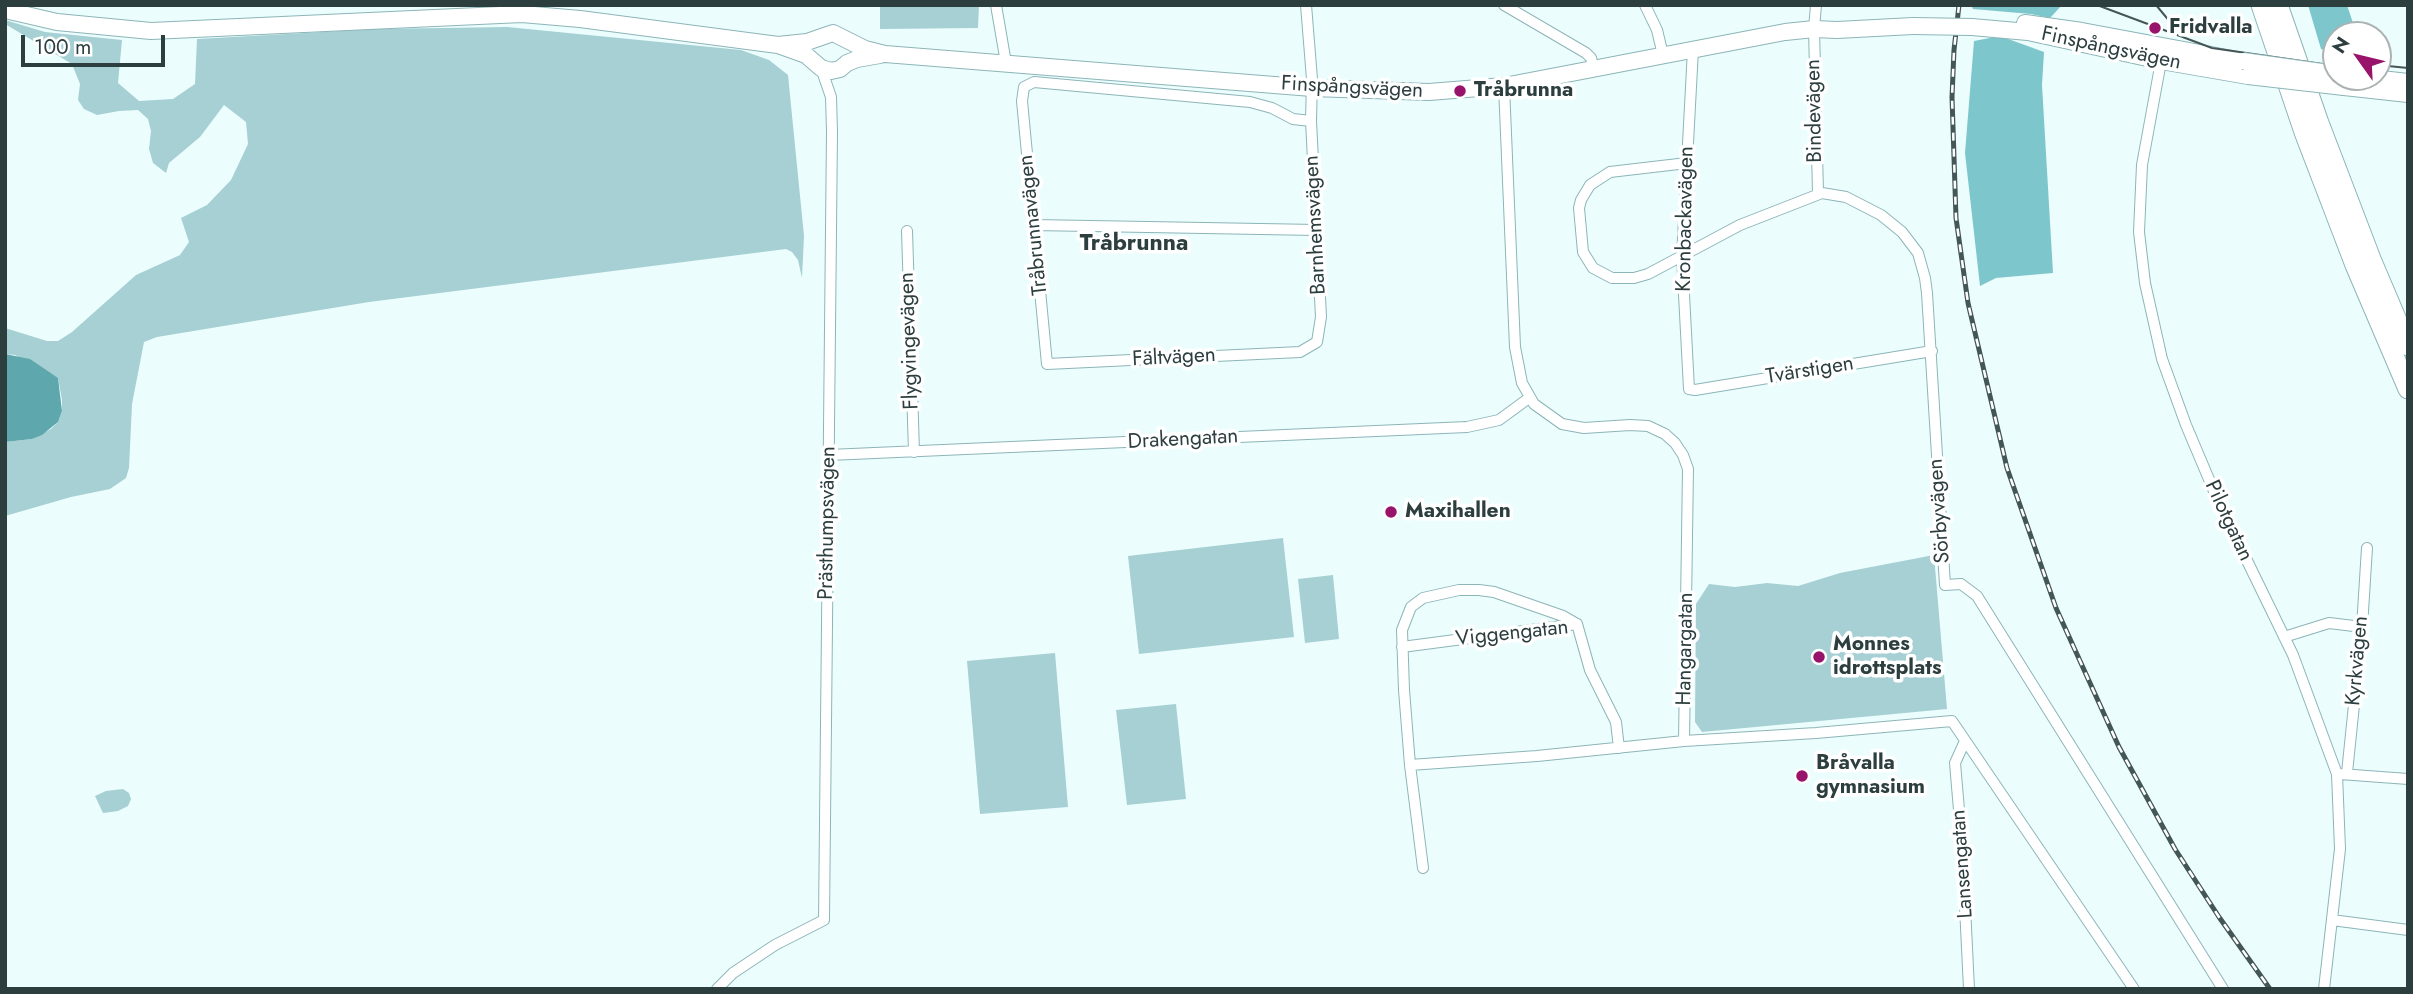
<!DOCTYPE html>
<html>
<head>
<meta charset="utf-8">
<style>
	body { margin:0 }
	#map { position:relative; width:2413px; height:994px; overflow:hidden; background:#ecfdfe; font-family:Jost,sans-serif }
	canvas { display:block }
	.frame { position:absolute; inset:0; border:7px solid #2d3e3f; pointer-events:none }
	.north { position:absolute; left:2322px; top:21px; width:70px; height:70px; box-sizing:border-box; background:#fff; border:2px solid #abb2b2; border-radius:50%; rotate:304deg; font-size:19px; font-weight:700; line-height:28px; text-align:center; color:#2d3e3f }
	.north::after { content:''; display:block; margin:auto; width:24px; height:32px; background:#97146a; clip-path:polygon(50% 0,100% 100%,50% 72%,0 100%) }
	.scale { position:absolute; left:21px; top:35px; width:144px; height:32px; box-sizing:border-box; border:4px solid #2d3e3f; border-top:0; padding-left:9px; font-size:21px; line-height:24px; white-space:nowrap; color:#2d3e3f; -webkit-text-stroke:5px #fff; paint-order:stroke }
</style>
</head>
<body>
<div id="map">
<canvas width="2413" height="994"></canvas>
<div class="frame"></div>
<div class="north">N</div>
<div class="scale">100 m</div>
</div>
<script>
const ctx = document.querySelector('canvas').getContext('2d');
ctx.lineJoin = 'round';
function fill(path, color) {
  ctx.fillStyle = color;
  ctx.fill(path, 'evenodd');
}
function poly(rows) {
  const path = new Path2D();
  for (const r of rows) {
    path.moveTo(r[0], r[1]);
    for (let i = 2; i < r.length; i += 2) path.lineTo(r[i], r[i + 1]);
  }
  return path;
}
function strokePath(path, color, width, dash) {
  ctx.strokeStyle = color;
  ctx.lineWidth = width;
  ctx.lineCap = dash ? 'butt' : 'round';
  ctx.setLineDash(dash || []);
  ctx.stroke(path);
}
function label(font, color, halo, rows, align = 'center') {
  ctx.font = font + ' Jost,sans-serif';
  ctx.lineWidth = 7;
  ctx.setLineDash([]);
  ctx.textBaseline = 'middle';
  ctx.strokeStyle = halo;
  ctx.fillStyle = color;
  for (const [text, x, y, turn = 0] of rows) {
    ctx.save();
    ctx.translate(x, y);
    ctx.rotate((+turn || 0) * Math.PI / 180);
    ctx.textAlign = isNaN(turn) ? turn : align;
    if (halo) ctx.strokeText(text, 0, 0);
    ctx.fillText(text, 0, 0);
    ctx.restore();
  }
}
const green = poly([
	[880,5,979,5,978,28,880,29],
	[5,20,45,32,122,40,118,83,139,101,173,99,195,84,197,39,376,29,507,27,741,50,769,60,788,75,804,236,802,278,798,260,792,252,786,249,369,302,157,337,144,342,132,404,129,468,126,478,110,489,71,497,5,516,5,442,32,439,51,429,58,422,62,411,62,400,58,378,15,355,5,354,5,328,47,341,58,341,72,332,136,275,180,255,189,242,181,218,207,205,231,180,248,144,246,122,224,105,200,137,169,163,166,173,153,163,149,149,151,131,148,119,138,110,119,111,97,115,84,109,78,100,80,84,72,64,5,24],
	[1283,538,1294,637,1139,654,1128,556],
	[1934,555,1947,709,1702,732,1695,722,1696,604,1709,584,1735,587,1767,583,1798,586,1840,573],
	[1333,575,1339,639,1305,643,1298,579],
	[1055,653,1068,807,980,814,967,661],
	[1176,704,1186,799,1127,805,1116,710],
	[123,789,129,793,131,799,128,806,118,811,103,813,95,796,106,791]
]);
const forest = poly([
	[1971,5,2062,5,2050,18,2031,14,1973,9],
	[2308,5,2347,5,2357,35,2336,35,2336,52,2321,49],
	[2000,36,2044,52,2042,85,2053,273,1996,278,1980,286,1965,153,1974,41]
]);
const water = poly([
	[5,354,30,359,58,378,62,411,58,422,42,435,32,439,5,442]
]);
const street = poly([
	[996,5,1006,63],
	[1306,5,1312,79,1311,121,1321,317,1317,342,1300,352,1047,364,1022,101,1024,87,1034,82,1250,102,1272,108,1293,119,1311,121],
	[1504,5,1586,53,1591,58,1594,70],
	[1645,5,1657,30,1663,55],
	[1816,5,1814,29,1818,193],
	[1693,49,1682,257,1689,389,1695,390,1932,351],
	[2162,56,2142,165,2139,232,2145,283,2162,359,2186,425,2219,503,2293,655,2337,774,2340,849,2324,989],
	[1504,86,1515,347,1522,383,1534,404,1562,424,1584,428,1630,425,1648,426,1665,434,1675,443,1683,455,1688,469,1684,741],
	[1687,163,1610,172,1590,185,1581,200,1579,208,1583,252,1593,268,1612,278,1634,278,1648,274,1740,225,1822,193,1846,197,1881,215,1902,232,1918,253,1925,278,1927,293,1945,585,1961,584,1977,596,2223,989],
	[1034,225,1317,230],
	[907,231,914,452],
	[829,455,1467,427,1499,420,1529,398],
	[2284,637,2329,623,2362,627],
	[1402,647,1577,624,1590,670,1616,722,1619,748],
	[1965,741,1955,763,1962,845,1969,989],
	[1410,765,1537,756,1684,741,1816,733,1952,721,2134,989],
	[2347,773,2362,627,2367,548],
	[2340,774,2408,779],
	[1423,868,1410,765,1404,690,1402,630,1411,607,1423,598,1459,590,1479,590,1494,592,1563,616,1577,624],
	[2332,920,2408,930],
	[717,989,733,973,775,945,824,920,832,131,831,97,821,68]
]);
const secondary = poly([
	[5,10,57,22,151,31,522,14,580,19,778,45,806,55,821,68,831,71,840,69,847,63,857,59,880,55],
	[2025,23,2082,31,2243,61],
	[1972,27,2028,32,2161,61,2248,76],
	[778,45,807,42,833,33,865,49,885,54,1312,88,1429,92,1504,86,1785,32,1814,29,1837,30,1913,26],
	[2363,77,2408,82],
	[2344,87,2408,94]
]);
const highway = poly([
	[2261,5,2304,132,2355,265,2408,389],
	[2278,5,2319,123,2371,259,2408,346]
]);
const tram = poly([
	[2097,5,2212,48,2336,66],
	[2156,5,2171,23,2187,34],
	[2378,65,2408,68]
]);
const rail = poly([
	[1959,5,1954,50,1952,97,1956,218,1968,303,2007,468,2056,608,2119,747,2175,849,2219,917,2270,989]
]);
const secondaryBridge = poly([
	[1913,26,1972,27],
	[2243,61,2336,74],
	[2248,76,2344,87]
]);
const markers = [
	[2155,28,7,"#97146a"],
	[1460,91,7,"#97146a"],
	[1391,512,7,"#97146a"],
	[1819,657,7,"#97146a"],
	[1802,776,7,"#97146a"]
];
const poiNames = [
	["Fridvalla",2169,28],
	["Tråbrunna",1474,91],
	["Maxihallen",1405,512],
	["Monnes",1833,645],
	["idrottsplats",1833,669],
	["Bråvalla",1816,764],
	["gymnasium",1816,788]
];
const streetNames = [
	["Finspångsvägen",2111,49,12],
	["Finspångsvägen",1352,88,3],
	["Bindevägen",1815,111,-91],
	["Kronbackavägen",1686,219,-89],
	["Tråbrunnavägen",1034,225,-96],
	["Barnhemsvägen",1316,225,-93],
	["Flygvingevägen",910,341,-92],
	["Fältvägen",1174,358,-3],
	["Tvärstigen",1810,371,-9],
	["Drakengatan",1183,440,-3],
	["Sörbyvägen",1940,511,-94],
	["Pilotgatan",2228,521,65],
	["Prästhumpsvägen",828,523,-89],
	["Viggengatan",1512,634,-6],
	["Hangargatan",1686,649,-89],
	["Kyrkvägen",2358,661,-85],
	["Lansengatan",1963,864,-94]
];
const neighbourhoodNames = [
	["Tråbrunna",1134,244]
];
fill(green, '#a6d0d3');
fill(forest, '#7dc7cc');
fill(water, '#5ea7ac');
strokePath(street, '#8cb5b8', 12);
strokePath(secondary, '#8cb5b8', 18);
strokePath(highway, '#8cb5b8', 21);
strokePath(street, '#fff', 10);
strokePath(secondary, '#fff', 16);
strokePath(highway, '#fff', 19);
strokePath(tram, '#455657', 2);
strokePath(rail, '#455657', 5);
strokePath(rail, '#fff', 2.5, [8]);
strokePath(secondaryBridge, '#8cb5b8', 18, []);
strokePath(secondaryBridge, '#fff', 16);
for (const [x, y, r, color] of markers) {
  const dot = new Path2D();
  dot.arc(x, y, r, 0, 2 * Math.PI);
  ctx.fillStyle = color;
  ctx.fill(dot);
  strokePath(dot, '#fff', 2.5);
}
label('bold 21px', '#2d3e3f', '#fff', poiNames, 'left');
label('21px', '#2d3e3f', '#fff', streetNames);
label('bold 23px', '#2d3e3f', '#fff', neighbourhoodNames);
</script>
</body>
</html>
